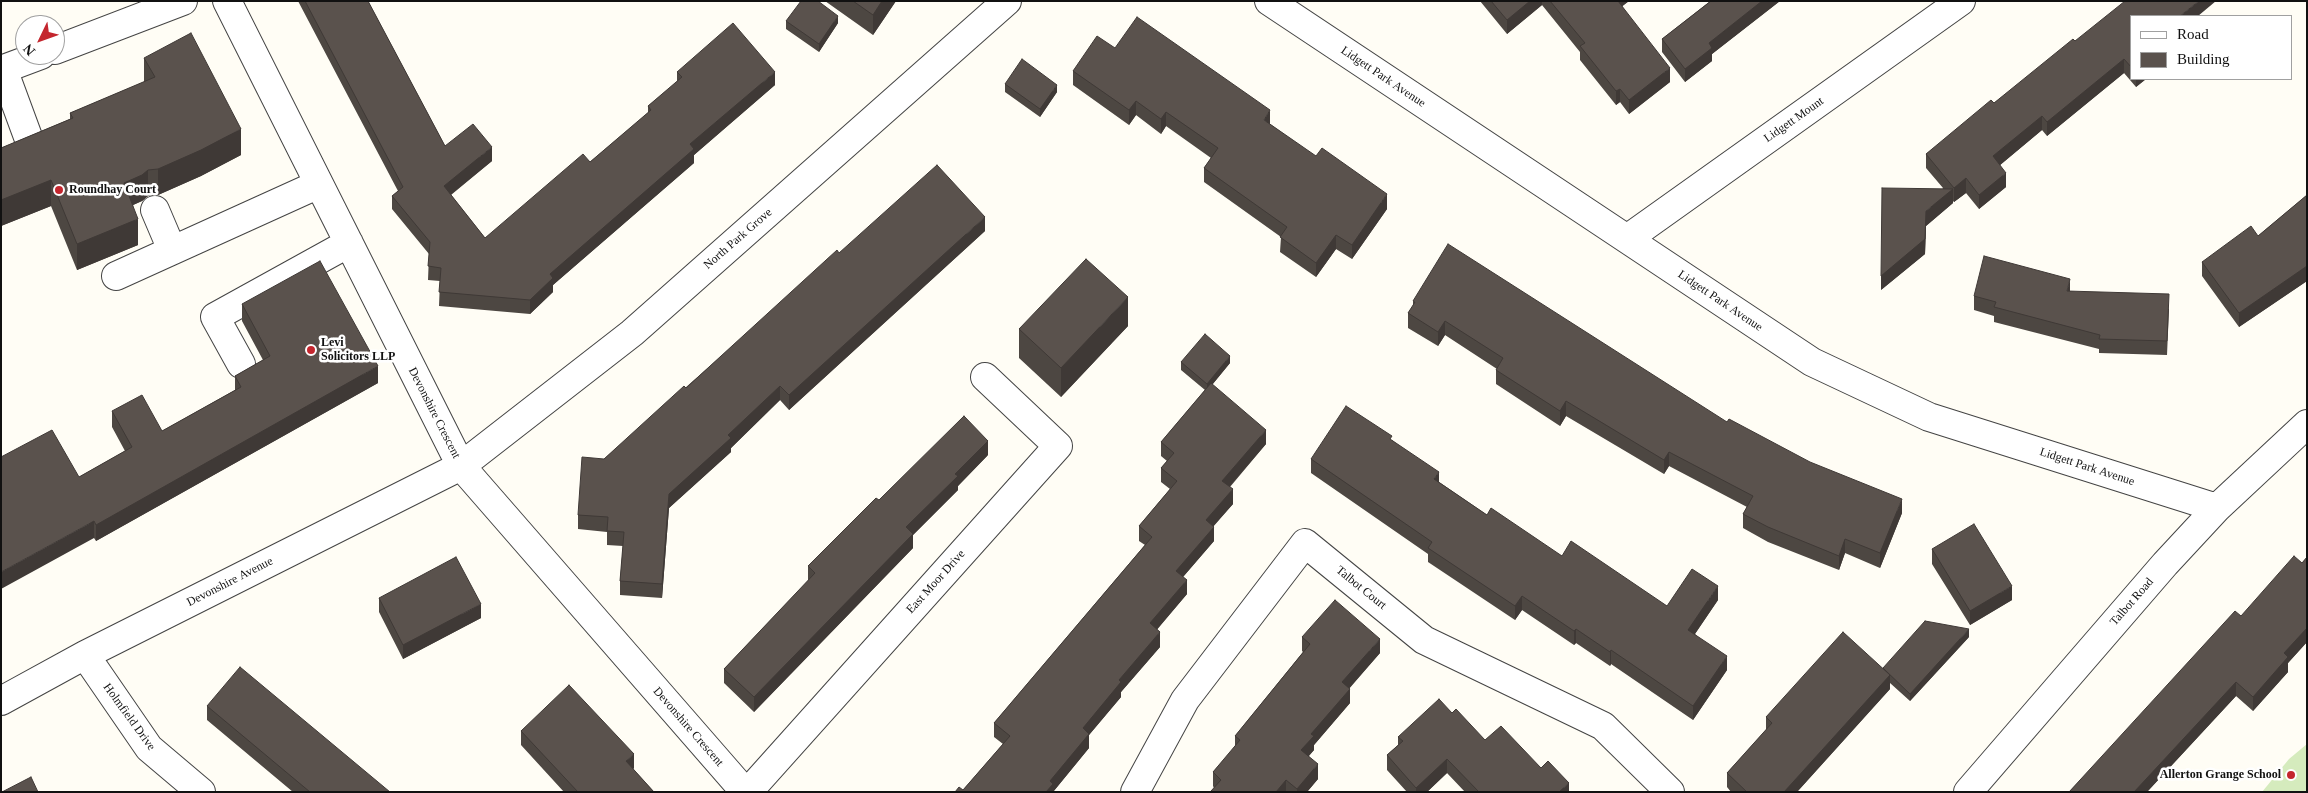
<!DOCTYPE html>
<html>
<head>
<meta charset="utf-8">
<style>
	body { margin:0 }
	#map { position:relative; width:2308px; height:793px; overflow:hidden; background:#fffdf5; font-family:Georgia,serif }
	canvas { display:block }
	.frame { position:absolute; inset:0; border:2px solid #111; pointer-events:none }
	.legend { position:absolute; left:2130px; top:15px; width:162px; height:65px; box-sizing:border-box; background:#fff; border:1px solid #a0a0a0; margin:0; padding:6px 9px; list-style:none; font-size:15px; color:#111 }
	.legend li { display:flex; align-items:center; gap:10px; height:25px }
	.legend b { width:25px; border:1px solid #a0a0a0 }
	.north { position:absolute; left:15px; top:15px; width:50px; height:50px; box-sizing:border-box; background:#fff; border:1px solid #a0a0a0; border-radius:50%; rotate:228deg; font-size:14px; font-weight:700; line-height:20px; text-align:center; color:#111 }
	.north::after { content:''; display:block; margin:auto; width:18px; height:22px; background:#c4262e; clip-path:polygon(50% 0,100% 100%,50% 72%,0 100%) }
</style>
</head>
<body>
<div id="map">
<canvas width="2308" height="793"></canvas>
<div class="frame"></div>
<ul class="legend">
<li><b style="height:6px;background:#fff"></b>Road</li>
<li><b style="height:14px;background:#5a524d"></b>Building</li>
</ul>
<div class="north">N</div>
</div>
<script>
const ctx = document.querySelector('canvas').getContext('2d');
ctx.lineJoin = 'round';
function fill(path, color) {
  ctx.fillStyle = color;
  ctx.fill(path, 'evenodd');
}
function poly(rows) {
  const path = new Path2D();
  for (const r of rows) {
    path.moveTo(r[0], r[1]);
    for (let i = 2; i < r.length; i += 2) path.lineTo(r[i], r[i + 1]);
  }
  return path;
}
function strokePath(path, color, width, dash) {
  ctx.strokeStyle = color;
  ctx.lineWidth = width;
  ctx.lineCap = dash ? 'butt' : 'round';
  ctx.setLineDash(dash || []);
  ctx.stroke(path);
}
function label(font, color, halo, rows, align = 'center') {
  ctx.font = font + ' Georgia,serif';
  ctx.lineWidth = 5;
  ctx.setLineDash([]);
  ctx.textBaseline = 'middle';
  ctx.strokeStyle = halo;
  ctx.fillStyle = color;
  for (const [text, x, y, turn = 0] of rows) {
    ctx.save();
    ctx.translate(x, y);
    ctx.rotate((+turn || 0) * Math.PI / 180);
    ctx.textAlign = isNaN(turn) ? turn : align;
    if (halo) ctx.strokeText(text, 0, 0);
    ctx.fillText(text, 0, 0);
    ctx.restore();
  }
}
const green = poly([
	[2307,744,2307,792,2262,792,2289,759]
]);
const minor = poly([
	[227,1,461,466,745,792],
	[1269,1,1812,362,1929,417,2217,508],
	[55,50,183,1],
	[3,69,31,145],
	[1,70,41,55],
	[155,210,172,250],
	[1627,239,1961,1],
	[116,276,319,184],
	[241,364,215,317,349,243],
	[85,655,149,748,201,792],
	[1,701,85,655,461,466,632,333,1007,1],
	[748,792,1058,446,985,377],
	[1135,792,1185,700,1305,543,1424,640,1603,726,1670,792],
	[1968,792,2165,564,2217,508,2307,424]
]);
const wall = poly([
	[298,1,368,1,445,146,492,161,451,195,485,238,590,162,648,113,648,106,677,82,677,72,775,85,694,155,694,163,553,285,553,292,530,314,439,306,440,281,428,280,429,254,392,209,392,196,398,191],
	[825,1,896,1,873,35],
	[1480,1,1629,1,1622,6,1670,82,1629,114,1620,102,1616,105,1580,60,1580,52,1542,5,1507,34],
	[1709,1,1780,1,1712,54,1712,61,1685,82,1662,52,1662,39,1709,2],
	[2132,16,2132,79,2146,79,2136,87,2124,73,2047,136,2042,130,2000,165,2006,187,1979,209,1966,193,1954,202,1953,201,1953,203,1926,226,1925,254,1881,290,1943,188,1926,168,1926,154,1994,103,2075,41],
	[786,21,838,23,819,52,786,29],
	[1115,48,1270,124,1387,209,1352,259,1336,249,1316,277,1280,252,1281,237,1204,182,1204,168,1211,158,1166,126,1161,134,1136,115,1129,125,1073,85,1073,71],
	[144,58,241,155,201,176,158,195,148,196,142,201,133,205,138,245,77,270,51,206,1,226,1,148,70,119,70,113,144,82],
	[1005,84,1057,92,1040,117,1005,92],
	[2307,195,2307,281,2239,327,2202,276,2202,262,2258,236],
	[985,231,789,410,780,400,731,448,731,452,669,508,662,598,620,595,620,581,623,546,607,545,607,532,578,529,578,515,604,459,839,253],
	[2070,291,2169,309,2167,355,2099,353,2099,349,1994,322,1994,316,1974,310,1974,296],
	[1413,301,1727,422,1902,513,1880,568,1845,553,1839,570,1768,542,1743,528,1743,514,1747,507,1669,466,1664,474,1566,416,1560,426,1496,384,1496,370,1497,369,1445,335,1438,346,1408,328,1408,313,1413,306],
	[242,304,378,383,96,541,94,538,79,477,125,451,112,427,112,411,162,431,235,390,235,376,263,360,242,321],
	[1128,326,1061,397,1019,358,1019,329],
	[1181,362,1230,363,1212,385,1266,444,1230,487,1233,504,1213,526,1214,541,1183,577,1187,594,1157,629,1160,647,1121,692,1121,697,1089,735,1089,748,1053,792,963,790,1003,744,994,737,994,723,1145,545,1139,541,1139,526,1170,489,1161,482,1161,468,1167,461,1161,456,1161,442,1205,390,1181,370],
	[1392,440,1439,482,1487,515,1562,556,1667,606,1718,600,1695,634,1727,670,1693,720,1611,664,1610,666,1576,643,1574,645,1522,610,1515,620,1428,562,1428,554,1311,473,1311,459],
	[988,455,958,486,958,490,913,535,913,548,754,712,724,683,724,669,808,581,808,566,879,500],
	[1932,549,2012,600,1970,625,1932,564],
	[2307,557,2307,642,2288,663,2288,672,2253,711,2236,696,2147,792,2069,792,2241,616,2302,563],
	[379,598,481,618,403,659,379,612],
	[1302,637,1380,653,1349,688,1350,703,1314,745,1314,750,1309,756,1318,779,1307,792,1211,792,1214,788,1213,786,1213,772,1235,747,1235,736,1303,652,1302,651],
	[1969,637,1910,701,1890,683,1890,689,1797,792,1731,792,1727,787,1727,773,1766,730,1766,717,1883,668],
	[207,706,390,792,293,792,207,720],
	[1452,713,1485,740,1541,768,1569,792,1465,792,1447,773,1427,792,1407,792,1387,770,1387,755,1398,745,1398,737],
	[521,731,634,768,633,769,654,792,564,792,521,745]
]);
const shadedWall = poly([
	[882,1,896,1,873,35,873,15],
	[1530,1,1542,1,1542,5,1507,34,1507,20],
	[1615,1,1629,1,1615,12],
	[1762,1,1780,1,1712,54,1712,61,1685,82,1685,69,1709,43],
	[2199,1,2216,1,2198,16,2180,16],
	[838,16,838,23,819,52,819,44],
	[2124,59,2124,73,2047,136,2047,122],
	[1670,68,1670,82,1629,114,1629,100],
	[775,72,775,85,694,155,694,163,553,285,553,292,530,314,530,300,550,274,690,144],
	[2136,79,2146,79,2136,87],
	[1057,85,1057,92,1040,117,1040,109],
	[1620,89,1620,102,1616,105,1616,91],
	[1136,101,1136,115,1129,125,1129,110],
	[1270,110,1270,125,1264,120],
	[1166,112,1166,126,1161,134,1161,119],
	[2042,116,2042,130,1993,171,1993,156],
	[241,129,241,155,201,176,158,195,158,169],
	[492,147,492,161,444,200,444,186],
	[148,170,148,196,142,201,124,209,124,183],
	[2006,173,2006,187,1979,209,1979,195],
	[1966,178,1966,193,1954,202,1954,188],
	[51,180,51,206,1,226,1,200],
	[1953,189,1953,203,1926,226,1925,254,1881,290,1881,276,1926,211],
	[1387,194,1387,209,1352,259,1352,245],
	[985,217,985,231,789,410,789,395],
	[138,219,138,245,77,270,77,244],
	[1336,235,1336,249,1316,277,1316,263],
	[2307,266,2307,281,2239,327,2239,313],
	[2070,279,2070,293,2067,291],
	[1128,297,1128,326,1061,397,1061,368],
	[1445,321,1445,335,1438,346,1438,332],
	[1230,356,1230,363,1207,391,1207,384],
	[378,366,378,383,96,541,96,525],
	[780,386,780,400,731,448,731,452,669,508,662,598,662,584,669,494,728,435],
	[1566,401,1566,416,1560,426,1560,411],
	[1266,430,1266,444,1222,495,1222,481],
	[988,441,988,455,958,486,958,490,913,535,913,548,754,712,754,697,906,527,955,474],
	[1669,452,1669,466,1664,474,1664,460],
	[1439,472,1439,486,1434,479],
	[1233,489,1233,504,1206,535,1206,520],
	[1902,499,1902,513,1880,568,1880,553],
	[94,521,94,538,1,589,1,572],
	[1214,527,1214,541,1176,585,1176,571],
	[1845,539,1845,553,1839,570,1839,556],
	[1187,580,1187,594,1150,638,1150,623],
	[1718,586,1718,600,1688,644,1688,630],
	[2012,586,2012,600,1970,625,1970,611],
	[1522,596,1522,610,1515,620,1515,606],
	[481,604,481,618,403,659,403,645],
	[2307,628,2307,642,2288,663,2288,672,2253,711,2253,697,2284,653],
	[1576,629,1576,643,1574,645,1574,631],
	[1969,629,1969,637,1910,701,1910,694],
	[1160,632,1160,647,1121,692,1121,697,1089,735,1089,748,1053,792,1046,792,1050,781,1083,728,1119,680],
	[1380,639,1380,653,1342,697,1342,682],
	[1611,650,1611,664,1610,666,1610,652],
	[1727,656,1727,670,1693,720,1693,706],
	[1890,675,1890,689,1797,792,1784,792],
	[2236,682,2236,696,2147,792,2134,792],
	[1350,689,1350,703,1314,745,1314,750,1301,764,1301,750,1311,734],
	[634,754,634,768,626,776,626,761],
	[1447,759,1447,773,1427,792,1416,792,1416,788],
	[1318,764,1318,779,1307,792,1297,792,1297,789],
	[1286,780,1286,792,1276,792],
	[1569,783,1569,792,1559,792]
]);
const building = poly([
	[305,1,368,1,445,146,473,124,492,147,444,186,485,238,583,154,590,162,651,110,648,106,682,77,677,72,733,23,775,72,690,144,694,149,550,274,553,278,530,300,439,292,441,268,428,266,430,242,392,196,403,187,305,1],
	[801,1,818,1,838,16,819,44,786,21,801,1],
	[853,1,882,1,873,15,853,1],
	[1491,1,1530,1,1507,20,1491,1],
	[1550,1,1618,1,1670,68,1629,100,1620,89,1616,91,1580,46,1585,43,1550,1],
	[1711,1,1762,1,1709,43,1712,48,1685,69,1662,39,1711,1],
	[2125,1,2199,1,2180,16,2132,16,2132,68,2124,59,2047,122,2042,116,1993,156,2006,173,1979,195,1966,178,1954,188,1926,154,1991,100,1994,103,2073,39,2075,41,2125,1],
	[1137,17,1270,110,1264,120,1316,156,1322,148,1387,194,1352,245,1336,235,1316,263,1280,237,1287,227,1204,168,1218,148,1166,112,1161,119,1136,101,1129,110,1073,71,1097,36,1115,48,1137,17],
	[191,33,241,129,201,150,158,169,148,170,142,175,124,183,138,219,77,244,51,180,1,200,1,148,73,118,70,113,155,77,144,58,191,33],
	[1022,59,1057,85,1040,109,1005,84,1022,59],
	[937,165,985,217,789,395,780,386,728,435,731,438,669,494,662,584,620,581,624,532,607,531,608,517,578,515,582,457,604,459,684,386,686,388,837,250,839,253,937,165],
	[1882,188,1953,189,1926,211,1925,239,1881,276,1882,188],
	[2307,195,2307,266,2239,313,2202,262,2251,226,2258,236,2307,195],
	[1448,244,1727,422,1729,419,1810,462,1902,499,1880,553,1845,539,1839,556,1768,527,1743,514,1753,496,1669,452,1664,460,1566,401,1560,411,1496,370,1503,358,1445,321,1438,332,1408,313,1415,302,1413,301,1448,244],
	[1984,256,2070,279,2067,291,2169,294,2167,341,2099,339,2100,335,1994,307,1996,302,1974,296,1984,256],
	[1086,259,1128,297,1061,368,1019,329,1086,259],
	[320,261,378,366,96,525,94,521,1,572,1,457,52,430,79,477,132,447,112,411,142,395,162,431,241,387,235,376,270,356,242,304,320,261],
	[1205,334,1230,356,1207,384,1181,362,1205,334],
	[1211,383,1266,430,1222,481,1233,489,1206,520,1214,527,1176,571,1187,580,1150,623,1160,632,1119,680,1121,682,1083,728,1089,734,1050,781,1053,784,1046,792,955,792,959,787,963,790,1010,736,994,723,1152,537,1139,526,1177,481,1161,468,1174,453,1161,442,1211,383],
	[1346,406,1392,436,1390,439,1439,472,1434,479,1487,515,1491,508,1562,556,1571,541,1667,606,1692,569,1718,586,1688,630,1727,656,1693,706,1611,650,1610,652,1576,629,1574,631,1522,596,1515,606,1428,548,1432,542,1311,459,1346,406],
	[964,416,988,441,955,474,958,476,906,527,913,534,754,697,724,669,815,573,808,566,876,498,879,500,964,416],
	[1974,524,2012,586,1970,611,1932,549,1974,524],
	[2294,556,2302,563,2307,557,2307,628,2284,653,2288,657,2253,697,2236,682,2134,792,2069,792,2235,611,2241,616,2294,556],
	[456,557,481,604,403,645,379,598,456,557],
	[1335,600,1380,639,1342,682,1350,689,1311,734,1314,736,1301,750,1318,764,1297,789,1286,780,1276,792,1212,792,1211,791,1221,780,1213,772,1240,740,1235,736,1310,644,1302,637,1335,600],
	[1925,621,1969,629,1910,694,1883,668,1925,621],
	[1843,632,1890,675,1784,792,1747,792,1727,773,1772,723,1766,717,1843,632],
	[240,667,390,792,310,792,207,706,240,667],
	[569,685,634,754,626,761,654,792,578,792,521,731,569,685],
	[1439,699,1452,713,1456,709,1485,740,1501,726,1541,768,1548,761,1569,783,1559,792,1479,792,1447,759,1416,788,1387,755,1403,741,1398,737,1439,699],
	[31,777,38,792,2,792,31,777]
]);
const markers = [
	[59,190,5,"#c4262e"],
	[311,350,5,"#c4262e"],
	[2291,775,5,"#c4262e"]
];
const streetNames = [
	["Lidgett Park Avenue",1383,77,34],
	["Lidgett Mount",1794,120,-35],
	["North Park Grove",738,239,-41],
	["Lidgett Park Avenue",1720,301,34],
	["Devonshire Crescent",434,413,63],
	["Lidgett Park Avenue",2087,467,18],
	["Devonshire Avenue",230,582,-27],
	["East Moor Drive",936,582,-48],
	["Talbot Court",1361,588,39],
	["Talbot Road",2132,602,-49],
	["Holmfield Drive",129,717,54],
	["Devonshire Crescent",688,727,49]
];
const poiNames = [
	["Roundhay Court",69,190],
	["Levi",321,343],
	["Solicitors LLP",321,357],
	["Allerton Grange School",2281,775,"right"]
];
fill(green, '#d5ebbd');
strokePath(minor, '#444', 30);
strokePath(minor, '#fff', 28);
fill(wall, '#4d4742');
fill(shadedWall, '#3f3936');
fill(building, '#5a524d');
strokePath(building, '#3f3936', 1);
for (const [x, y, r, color] of markers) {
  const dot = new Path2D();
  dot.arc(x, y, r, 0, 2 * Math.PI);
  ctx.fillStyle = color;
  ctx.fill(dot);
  strokePath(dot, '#fff', 2);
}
label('12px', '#111', '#fff', streetNames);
label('bold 12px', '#111', '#fff', poiNames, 'left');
</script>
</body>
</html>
